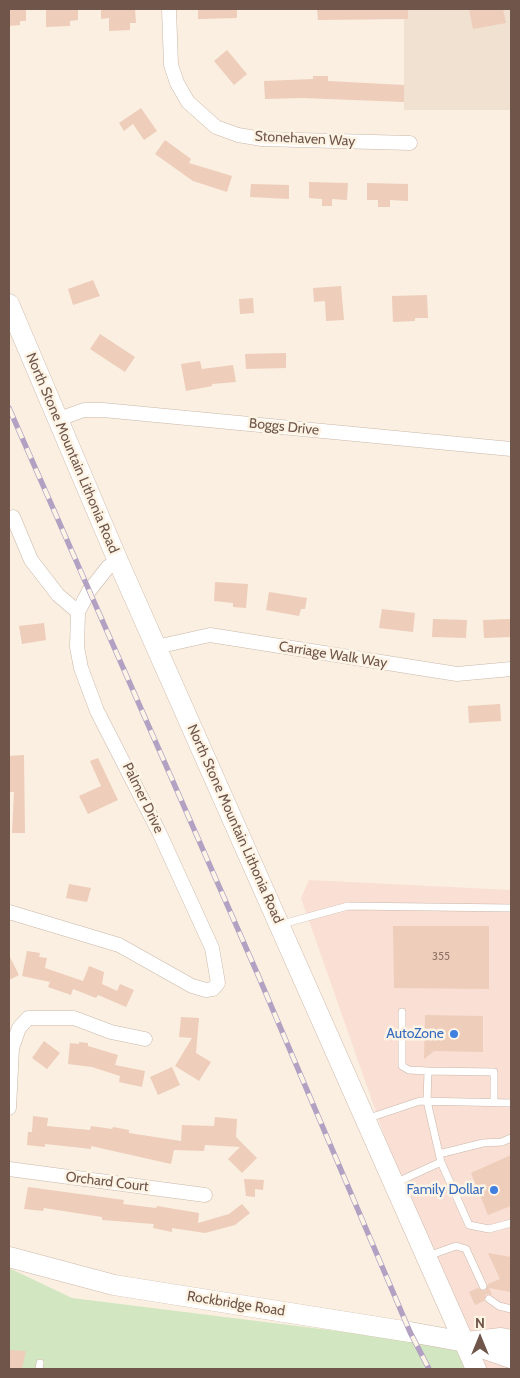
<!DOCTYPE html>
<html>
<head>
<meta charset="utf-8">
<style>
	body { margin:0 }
	#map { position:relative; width:520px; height:1378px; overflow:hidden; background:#faefe1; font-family:Cabin,sans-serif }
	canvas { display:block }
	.frame { position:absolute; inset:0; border:10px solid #70564a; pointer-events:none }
	.north { position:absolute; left:455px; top:1313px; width:50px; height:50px; -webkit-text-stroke:4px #fef4e6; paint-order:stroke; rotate:0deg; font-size:14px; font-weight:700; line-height:20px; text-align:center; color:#70564a }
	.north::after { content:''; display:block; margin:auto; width:18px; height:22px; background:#70564a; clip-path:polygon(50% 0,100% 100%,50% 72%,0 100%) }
</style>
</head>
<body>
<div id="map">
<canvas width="520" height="1378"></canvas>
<div class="frame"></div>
<div class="north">N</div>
</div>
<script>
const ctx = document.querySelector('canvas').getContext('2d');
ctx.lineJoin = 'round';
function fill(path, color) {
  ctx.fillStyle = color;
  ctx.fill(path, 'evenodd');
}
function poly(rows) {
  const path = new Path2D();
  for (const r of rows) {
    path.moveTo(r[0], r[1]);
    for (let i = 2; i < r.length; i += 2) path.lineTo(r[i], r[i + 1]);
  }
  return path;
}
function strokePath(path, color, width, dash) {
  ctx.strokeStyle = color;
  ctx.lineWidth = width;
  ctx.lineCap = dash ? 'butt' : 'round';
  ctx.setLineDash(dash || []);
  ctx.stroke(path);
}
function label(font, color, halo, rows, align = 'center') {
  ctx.font = font + ' Cabin,sans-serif';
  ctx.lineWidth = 5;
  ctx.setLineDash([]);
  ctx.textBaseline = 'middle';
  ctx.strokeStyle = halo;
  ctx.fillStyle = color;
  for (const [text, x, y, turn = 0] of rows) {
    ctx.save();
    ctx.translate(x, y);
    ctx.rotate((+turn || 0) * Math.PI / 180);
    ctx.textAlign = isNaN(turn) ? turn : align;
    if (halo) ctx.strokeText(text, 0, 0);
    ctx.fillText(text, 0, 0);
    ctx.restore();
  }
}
const residential = poly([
	[404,9,511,9,511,110,404,110]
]);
const commercial = poly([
	[309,880,511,890,511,1369,468,1369,458,1346,301,898]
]);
const green = poly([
	[9,1268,72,1298,458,1346,468,1369,9,1369]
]);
const building = poly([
	[9,9,26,9,26,21,20,21,20,25,9,26],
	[46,9,78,9,78,20,70,21,70,26,46,27],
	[101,9,135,9,136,23,130,23,130,30,109,31,109,18,101,19],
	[198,9,237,9,237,18,198,19],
	[317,9,408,9,408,19,318,20],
	[469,9,503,9,506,23,473,29],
	[227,50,247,74,234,85,214,61],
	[313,76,328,76,328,81,404,85,404,102,303,98,265,99,264,81,313,79],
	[141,108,157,131,144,140,133,124,124,131,119,123],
	[165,140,191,159,189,163,232,176,227,192,193,181,155,154],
	[309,182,348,183,347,200,332,199,332,206,322,206,322,199,309,198],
	[367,183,408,184,408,201,390,200,390,207,378,207,378,200,367,200],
	[251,184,289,185,289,199,250,197],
	[93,280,100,296,73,305,68,289],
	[341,286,344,320,326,321,325,301,314,302,313,288],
	[427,295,428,318,415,318,415,321,393,322,392,296],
	[253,298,254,313,240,314,239,299],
	[100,334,135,357,125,372,90,349],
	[286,353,286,368,246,369,245,354],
	[200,361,202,369,233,365,236,382,212,384,212,386,186,391,181,364],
	[215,582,248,584,246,608,233,607,233,603,214,601],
	[269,592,307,598,305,609,301,609,299,616,266,610],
	[382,609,415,613,413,632,379,628],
	[433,619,467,620,466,638,432,637],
	[511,619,511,637,484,638,483,620],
	[44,623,46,640,22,644,19,626],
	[500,704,501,721,469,723,468,706],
	[24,755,25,833,12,833,14,792,9,792,9,756],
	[98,758,118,800,88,814,79,796,101,786,90,761],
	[69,884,91,888,87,902,66,898],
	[393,926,489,926,489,989,394,988],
	[27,951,40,953,39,957,47,958,45,968,83,981,89,966,104,972,102,984,117,991,120,984,134,990,126,1007,98,995,96,998,73,989,71,995,48,987,50,982,22,976],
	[9,955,19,975,9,980],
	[425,1015,483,1016,483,1052,434,1051,424,1059],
	[181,1017,199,1018,196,1053,211,1062,199,1081,175,1066,192,1038,179,1037],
	[44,1041,60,1053,47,1069,32,1058],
	[79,1042,88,1043,88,1046,118,1055,115,1065,145,1071,142,1087,119,1082,120,1076,92,1067,68,1064,70,1043,79,1044],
	[172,1067,180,1085,158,1095,150,1077],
	[33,1116,48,1118,47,1126,90,1130,91,1126,112,1129,113,1127,129,1130,129,1133,181,1141,182,1125,214,1126,215,1117,237,1119,236,1137,257,1158,242,1173,228,1159,240,1147,205,1145,204,1151,174,1150,171,1164,91,1146,91,1149,45,1144,45,1147,27,1145,28,1132,32,1132],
	[511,1155,511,1206,488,1215,471,1173],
	[244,1179,264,1180,263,1190,255,1189,255,1197,246,1196],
	[28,1187,124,1200,123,1204,156,1208,157,1206,199,1213,198,1223,229,1214,242,1204,250,1213,235,1225,205,1233,172,1228,172,1232,153,1228,154,1224,102,1220,102,1217,44,1208,43,1211,24,1209],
	[488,1253,511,1257,511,1292,489,1288,492,1295,486,1294,484,1301,475,1305,469,1292,478,1288,485,1291,488,1284,500,1279],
	[9,1350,26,1351,22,1369,9,1369]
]);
const service = poly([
	[282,924,348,906,511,908],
	[402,1012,402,1066,409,1070,428,1071],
	[366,1119,420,1101,511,1103],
	[439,1154,483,1143,502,1142,511,1138],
	[441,1162,469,1225,489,1229,511,1223],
	[395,1183,441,1162,427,1101,428,1071,494,1072,494,1102],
	[428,1256,456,1246,466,1249,483,1286],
	[489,1299,499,1306,511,1309],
	[39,1369,40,1363]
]);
const minor = poly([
	[169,9,171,65,177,83,188,102,216,127,238,135,262,139,410,143],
	[59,419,84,410,103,410,511,449],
	[13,517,31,560,58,595,78,612],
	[156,647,210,635,457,674,511,669],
	[9,912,119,945,192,986,206,990,213,989,218,983,212,948,159,832,97,711,81,668,77,647,78,612,89,591,108,567,118,561],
	[9,1108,12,1048,19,1028,28,1018,74,1018,111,1032,145,1039],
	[9,1169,205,1195]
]);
const secondary = poly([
	[9,304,118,561,476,1369],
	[9,1257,114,1285,410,1332,465,1342,511,1358],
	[467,1342,501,1338,511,1340]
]);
const rail = poly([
	[9,408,258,975,410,1332,429,1369]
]);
const markers = [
	[454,1034,5,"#3f7fe0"],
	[494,1190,5,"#3f7fe0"]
];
const numberNames = [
	["355",441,957]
];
const streetNames = [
	["Stonehaven Way",305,139,3],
	["Boggs Drive",284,427,6],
	["North Stone Mountain Lithonia Road",72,453,67],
	["Carriage Walk Way",333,655,9],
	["Palmer Drive",143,798,64],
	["North Stone Mountain Lithonia Road",235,824,66],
	["Orchard Court",107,1182,7],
	["Rockbridge Road",236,1304,9]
];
const shopNames = [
	["AutoZone",444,1034],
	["Family Dollar",484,1190]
];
fill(residential, '#f1e1d0');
fill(commercial, '#fadfd5');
fill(green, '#d2e7c1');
fill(building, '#eecdba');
strokePath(service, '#cab7a9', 8);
strokePath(minor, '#cab7a9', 15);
strokePath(secondary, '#cfb8a9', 21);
strokePath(service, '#fff', 7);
strokePath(minor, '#fff', 14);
strokePath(secondary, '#fff', 20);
strokePath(rail, '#b2a1c2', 5.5);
strokePath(rail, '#fef4e6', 4, [11]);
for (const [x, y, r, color] of markers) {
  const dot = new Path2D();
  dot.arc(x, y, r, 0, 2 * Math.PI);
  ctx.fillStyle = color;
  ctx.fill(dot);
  strokePath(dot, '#fef4e6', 2);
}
label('11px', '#907466', null, numberNames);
label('14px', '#70564a', '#fef4e6', streetNames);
label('14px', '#366cbe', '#fef4e6', shopNames, 'right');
</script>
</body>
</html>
